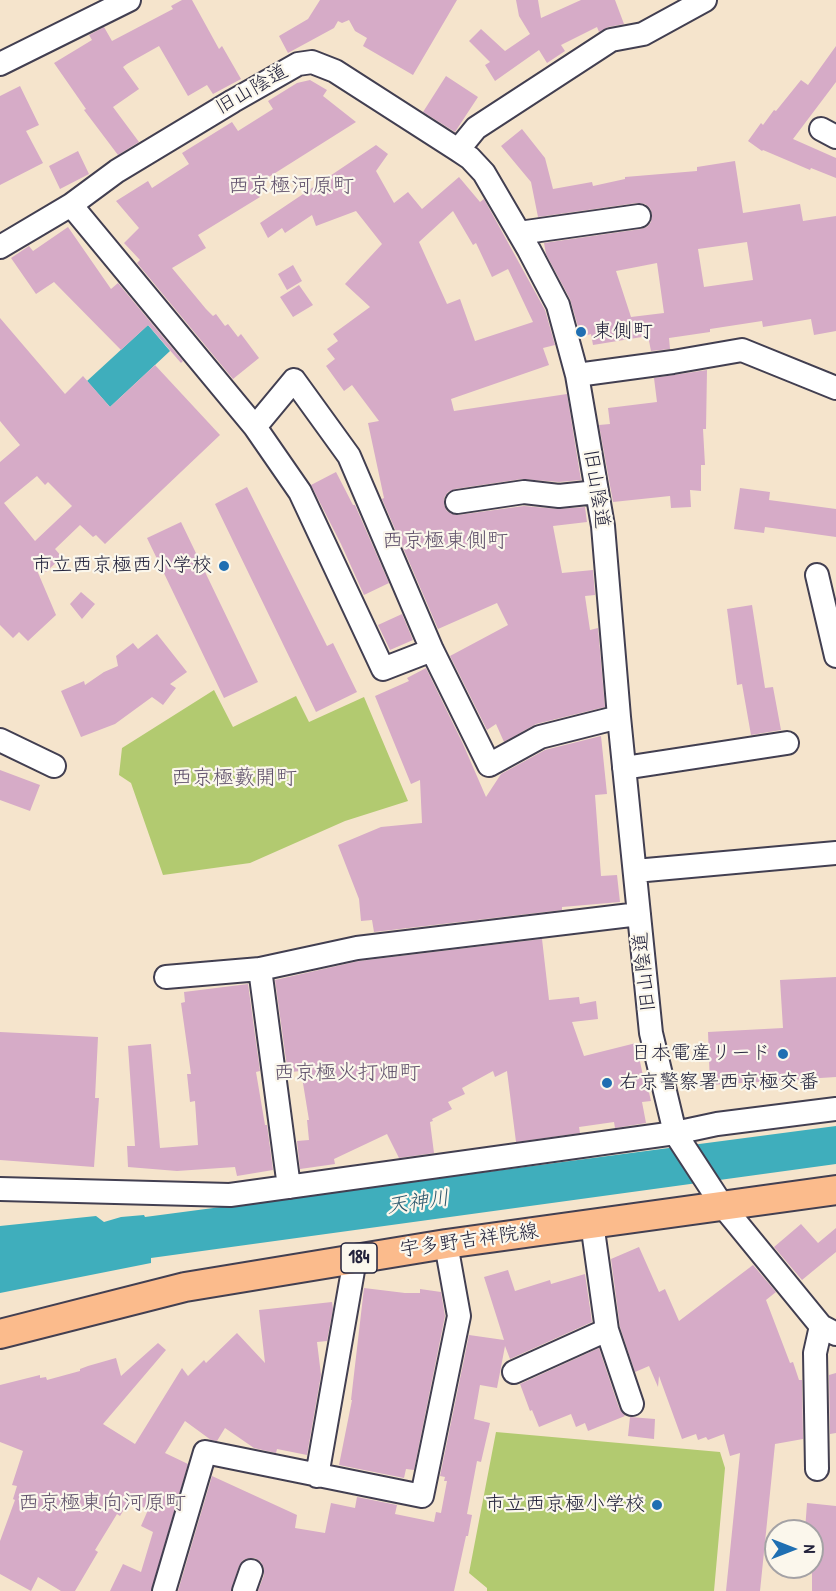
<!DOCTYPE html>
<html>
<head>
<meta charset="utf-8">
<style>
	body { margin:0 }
	#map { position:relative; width:836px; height:1591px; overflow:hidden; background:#f5e4cc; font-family:"Patrick Hand",sans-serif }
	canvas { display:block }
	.north { position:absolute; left:764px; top:1519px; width:60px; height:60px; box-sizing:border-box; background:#fbf7ec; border:2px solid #a4a2a5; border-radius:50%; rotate:90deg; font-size:16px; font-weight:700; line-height:24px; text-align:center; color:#22223b }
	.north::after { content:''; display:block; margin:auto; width:21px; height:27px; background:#1f6fb2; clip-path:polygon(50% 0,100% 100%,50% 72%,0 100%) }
</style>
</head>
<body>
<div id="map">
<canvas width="836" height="1591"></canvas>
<div class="north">N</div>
</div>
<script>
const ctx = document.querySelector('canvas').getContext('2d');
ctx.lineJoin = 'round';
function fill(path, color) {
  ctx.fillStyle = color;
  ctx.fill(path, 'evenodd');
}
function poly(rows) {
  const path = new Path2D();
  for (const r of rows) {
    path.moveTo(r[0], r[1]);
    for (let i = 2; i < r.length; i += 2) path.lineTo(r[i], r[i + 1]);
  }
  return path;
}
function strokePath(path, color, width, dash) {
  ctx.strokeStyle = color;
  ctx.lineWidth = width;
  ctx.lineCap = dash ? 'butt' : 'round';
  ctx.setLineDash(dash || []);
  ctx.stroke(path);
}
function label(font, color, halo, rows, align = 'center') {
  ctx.font = font + ' "Patrick Hand","Klee One",sans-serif';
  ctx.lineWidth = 4.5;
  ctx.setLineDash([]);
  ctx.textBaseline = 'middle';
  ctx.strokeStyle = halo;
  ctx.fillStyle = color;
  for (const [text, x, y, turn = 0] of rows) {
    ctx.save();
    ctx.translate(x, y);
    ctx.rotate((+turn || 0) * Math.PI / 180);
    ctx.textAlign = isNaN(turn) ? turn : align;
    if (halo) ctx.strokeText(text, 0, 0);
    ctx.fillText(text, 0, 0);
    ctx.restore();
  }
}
const green = poly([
	[214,690,233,727,296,696,309,722,364,697,408,801,345,821,250,863,163,875,131,783,119,775,122,748],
	[496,1432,720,1452,725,1468,714,1591,487,1591,487,1588,469,1573]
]);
const water = poly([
	[148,325,170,351,110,407,87,381],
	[836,1126,836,1164,151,1258,151,1263,0,1293,0,1226,96,1216,104,1222,121,1217,144,1215,145,1217]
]);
const building = poly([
	[182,0,192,0,219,49,222,46,241,79,213,94,207,85,188,96,159,46,127,64,123,67,139,89,113,107,139,142,118,155,84,110,86,109,54,63,92,40,89,35,104,27,112,41,173,9,171,6],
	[320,0,457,0,413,75,363,46,367,38,355,31,349,20,342,23,338,21,334,28,288,53,279,36,308,19],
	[516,0,538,0,541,18,581,0,615,0,624,24,608,27,599,32,597,27,561,45,565,51,547,63,539,50,495,81,485,65,490,62,469,41,481,29,505,51,530,34,519,16],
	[836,46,836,82,793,139,836,158,836,178,811,168,810,170,763,150,762,151,748,141,761,123,763,125,774,110,776,111,801,80,808,85],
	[446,76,478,97,455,132,423,112],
	[310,80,327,90,323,96,356,122,253,187,260,197,198,235,206,248,172,268,206,309,213,316,216,314,225,326,228,324,238,337,241,334,259,358,233,379,137,263,140,260,124,243,139,228,116,201,148,181,152,188,189,164,182,153,232,122,238,131,273,109,268,101,297,83],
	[20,86,39,125,26,131,43,163,0,185,0,96],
	[522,129,545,158,553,189,592,182,593,186,625,179,625,177,697,171,697,167,735,161,743,213,800,204,803,221,836,216,836,331,814,335,811,319,763,327,762,321,710,329,710,332,669,338,670,349,651,351,648,336,593,345,591,334,581,337,570,299,546,254,544,243,641,229,647,227,651,222,652,214,650,208,645,204,637,203,538,217,531,182,501,146],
	[747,242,753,280,704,287,698,249],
	[657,263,664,313,631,317,616,271],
	[376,145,388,154,376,171,394,203,408,192,422,209,459,177,480,202,484,199,545,310,555,345,543,348,549,365,451,399,454,411,567,394,581,480,559,482,522,479,455,489,448,492,444,498,444,505,447,511,452,514,458,515,524,506,558,509,585,507,587,522,553,526,562,573,593,570,595,595,585,596,590,630,598,628,605,707,536,724,504,742,496,724,487,730,450,656,508,625,497,603,438,629,382,499,384,498,368,423,379,421,352,385,344,391,326,366,335,359,327,349,338,341,333,334,370,307,345,284,382,244,356,211,316,226,312,215,285,233,282,228,268,238,260,223],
	[453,211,473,245,476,243,492,277,508,269,533,322,475,341,460,299,447,304,419,242],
	[78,151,89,174,60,189,49,166],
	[68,227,111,289,118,283,183,361,181,363,148,325,121,350,54,282,36,294,11,258,29,246,33,251],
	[293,265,302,281,287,290,278,274],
	[299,285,313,305,293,317,280,297],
	[0,318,65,394,83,376,110,407,155,365,220,435,105,544,96,535,93,537,80,525,55,549,62,557,46,572,36,560,33,561,56,615,28,641,19,632,13,638,0,625,0,462,20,445,0,421],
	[37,476,45,485,48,482,72,506,35,541,4,503],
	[707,370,706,429,703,429,705,465,701,465,701,491,690,490,691,507,671,508,670,496,613,502,599,425,610,424,608,408,657,402,654,378],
	[336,472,353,505,355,505,389,583,364,595,341,544,311,485],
	[247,487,327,646,333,643,357,692,316,712,215,504],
	[740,488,770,492,769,500,836,509,836,537,765,527,764,533,734,529],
	[181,522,258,682,224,698,147,538],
	[81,592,95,604,82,619,70,604],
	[752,605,765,688,773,687,781,730,751,735,742,684,737,685,727,609],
	[402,614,413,640,390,650,378,625],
	[157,634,187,672,170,684,176,688,163,705,152,697,115,724,81,737,61,691,84,681,85,685,104,672,118,666,116,656,133,643,138,649],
	[426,668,463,744,486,797,501,774,545,750,601,736,607,794,595,795,601,876,617,875,620,902,562,907,562,910,374,932,372,920,361,921,359,899,338,845,381,827,422,823,420,780,411,784,375,696,409,681,407,678],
	[0,770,40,785,30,811,0,800],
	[542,939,549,1000,579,997,580,1004,596,1001,598,1019,572,1022,584,1056,636,1043,645,1085,647,1084,651,1101,642,1102,646,1123,615,1128,614,1122,579,1127,580,1133,516,1142,507,1071,495,1077,493,1071,462,1088,465,1094,448,1102,452,1109,432,1119,433,1121,430,1122,434,1153,399,1158,387,1134,334,1159,335,1164,300,1169,297,1141,309,1140,307,1120,309,1120,301,1071,291,1072,290,1067,287,1067,275,980,359,961],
	[836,977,836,1077,710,1085,708,1032,783,1028,780,980],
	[248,984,260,1071,256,1072,265,1125,267,1125,273,1170,237,1176,235,1167,177,1171,128,1167,127,1146,135,1146,128,1046,151,1044,160,1148,198,1145,195,1101,190,1102,187,1074,191,1074,181,1003,185,1002,184,992],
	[0,1032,98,1037,95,1098,99,1098,94,1167,0,1160],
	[801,1224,818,1243,836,1228,836,1252,802,1280,774,1247],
	[639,1247,659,1292,665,1289,679,1321,753,1265,776,1292,766,1300,790,1363,793,1362,799,1380,802,1380,803,1439,775,1444,760,1591,726,1591,740,1453,730,1456,724,1434,708,1440,706,1437,698,1440,696,1434,682,1439,659,1376,658,1387,649,1366,635,1372,620,1327,611,1259],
	[508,1270,515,1291,550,1280,551,1284,585,1274,592,1322,510,1359,505,1346,497,1388,480,1385,474,1419,490,1423,481,1462,477,1461,467,1514,472,1515,468,1536,466,1536,454,1591,258,1591,264,1575,264,1568,261,1562,255,1558,249,1558,243,1560,239,1566,231,1591,178,1591,212,1476,297,1515,295,1528,325,1533,331,1503,355,1508,357,1497,397,1505,395,1514,434,1522,436,1512,441,1513,447,1481,444,1481,445,1477,440,1476,469,1335,504,1340,484,1277],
	[364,1288,405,1293,420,1293,420,1289,441,1292,445,1316,414,1470,406,1469,404,1478,339,1465,352,1400,351,1400],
	[332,1302,333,1309,327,1341,317,1342,321,1375,307,1455,277,1449,276,1453,254,1448,225,1428,217,1441,211,1440,185,1421,165,1453,188,1464,151,1591,110,1591,123,1564,141,1572,153,1532,141,1526,148,1510,130,1500,120,1516,117,1514,95,1550,98,1552,75,1591,61,1591,38,1577,31,1591,0,1574,0,1541,15,1500,13,1499,17,1486,12,1485,23,1451,0,1442,0,1385,40,1375,40,1378,46,1377,47,1380,80,1371,80,1369,88,1366,116,1358,121,1376,158,1343,166,1350,103,1424,135,1444,182,1368,188,1376,204,1360,206,1363,237,1333,265,1363,259,1310],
	[599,1348,619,1408,625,1416,588,1431,585,1423,576,1427,571,1414,539,1427,532,1410,530,1411,520,1384],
	[836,1373,836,1433,830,1434,829,1375],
	[630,1417,655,1419,654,1439,628,1436],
	[807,1503,836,1506,836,1591,812,1591,812,1531,805,1531]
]);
const minor = poly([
	[0,64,129,0],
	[821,129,836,137],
	[458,150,476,128,611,40,643,34,705,0],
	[71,205,255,427,300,492,383,669,432,650],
	[519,233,639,216],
	[0,247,71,205,117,171,233,101,298,64,312,62,335,71,458,150,470,158,484,173,529,250,558,305,577,375,603,526,619,717,651,1033,675,1133,722,1205,821,1326,836,1334],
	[577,375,673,362,742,350,836,388],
	[255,427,294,380,349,456,432,650,489,765,540,737,619,717],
	[457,502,524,492,559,496,597,492],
	[817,575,836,656],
	[0,740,54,766],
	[624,768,787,743],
	[635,871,836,853],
	[260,969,289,1187],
	[166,977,260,969,357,948,639,914],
	[0,1189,230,1195,675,1133,717,1124,836,1109],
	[592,1223,607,1330,632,1404],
	[514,1372,607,1330],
	[817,1469,815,1353,821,1326],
	[317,1476,355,1259],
	[164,1591,205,1452,422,1496,459,1316,446,1244],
	[244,1591,251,1571]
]);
const major = poly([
	[0,1334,185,1287,446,1244,836,1190]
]);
const markers = [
	[581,332,6,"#1f6fb2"],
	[224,566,6,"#1f6fb2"],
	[783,1054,6,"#1f6fb2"],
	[607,1083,6,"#1f6fb2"],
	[657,1505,6,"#1f6fb2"]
];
const shields = [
	[359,1258,36]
];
const shieldNames = [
	["184",359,1258]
];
const streetNames = [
	["旧山陰道",252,90,-30],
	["旧山陰道",596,489,81],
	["旧山陰道",645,972,-96],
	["宇多野吉祥院線",469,1241,-8]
];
const poiNames = [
	["東側町",593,332,"left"],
	["市立西京極西小学校",212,566],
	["日本電産リード",771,1054],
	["右京警察署西京極交番",619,1083,"left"],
	["市立西京極小学校",645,1505]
];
const neighbourhoodNames = [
	["西京極河原町",291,186],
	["西京極東側町",445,541],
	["西京極藪開町",234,778],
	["西京極火打畑町",347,1073],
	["西京極東向河原町",102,1503]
];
const waterNames = [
	["天神川",418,1203,-8]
];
fill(green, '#b2ca70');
fill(water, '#3faebc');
fill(building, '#d6abc7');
strokePath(minor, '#423f51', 26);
strokePath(major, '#423f51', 32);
strokePath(minor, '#fff', 22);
strokePath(major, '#fbbb8c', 28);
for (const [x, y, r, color] of markers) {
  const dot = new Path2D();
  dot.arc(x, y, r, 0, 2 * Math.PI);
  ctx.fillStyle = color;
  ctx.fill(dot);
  strokePath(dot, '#fbf7ec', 2);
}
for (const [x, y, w] of shields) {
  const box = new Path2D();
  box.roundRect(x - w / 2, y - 15, w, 30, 4.5);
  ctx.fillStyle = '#fbf7ec';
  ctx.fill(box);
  strokePath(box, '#22223b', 1.5);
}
label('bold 18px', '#22223b', null, shieldNames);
label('20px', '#22223b', '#fbf7ec', streetNames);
label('20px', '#22223b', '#fbf7ec', poiNames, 'right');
label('21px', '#61526c', '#fbf7ec', neighbourhoodNames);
label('italic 21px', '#2e5a6f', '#fbf7ec', waterNames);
</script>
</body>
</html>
